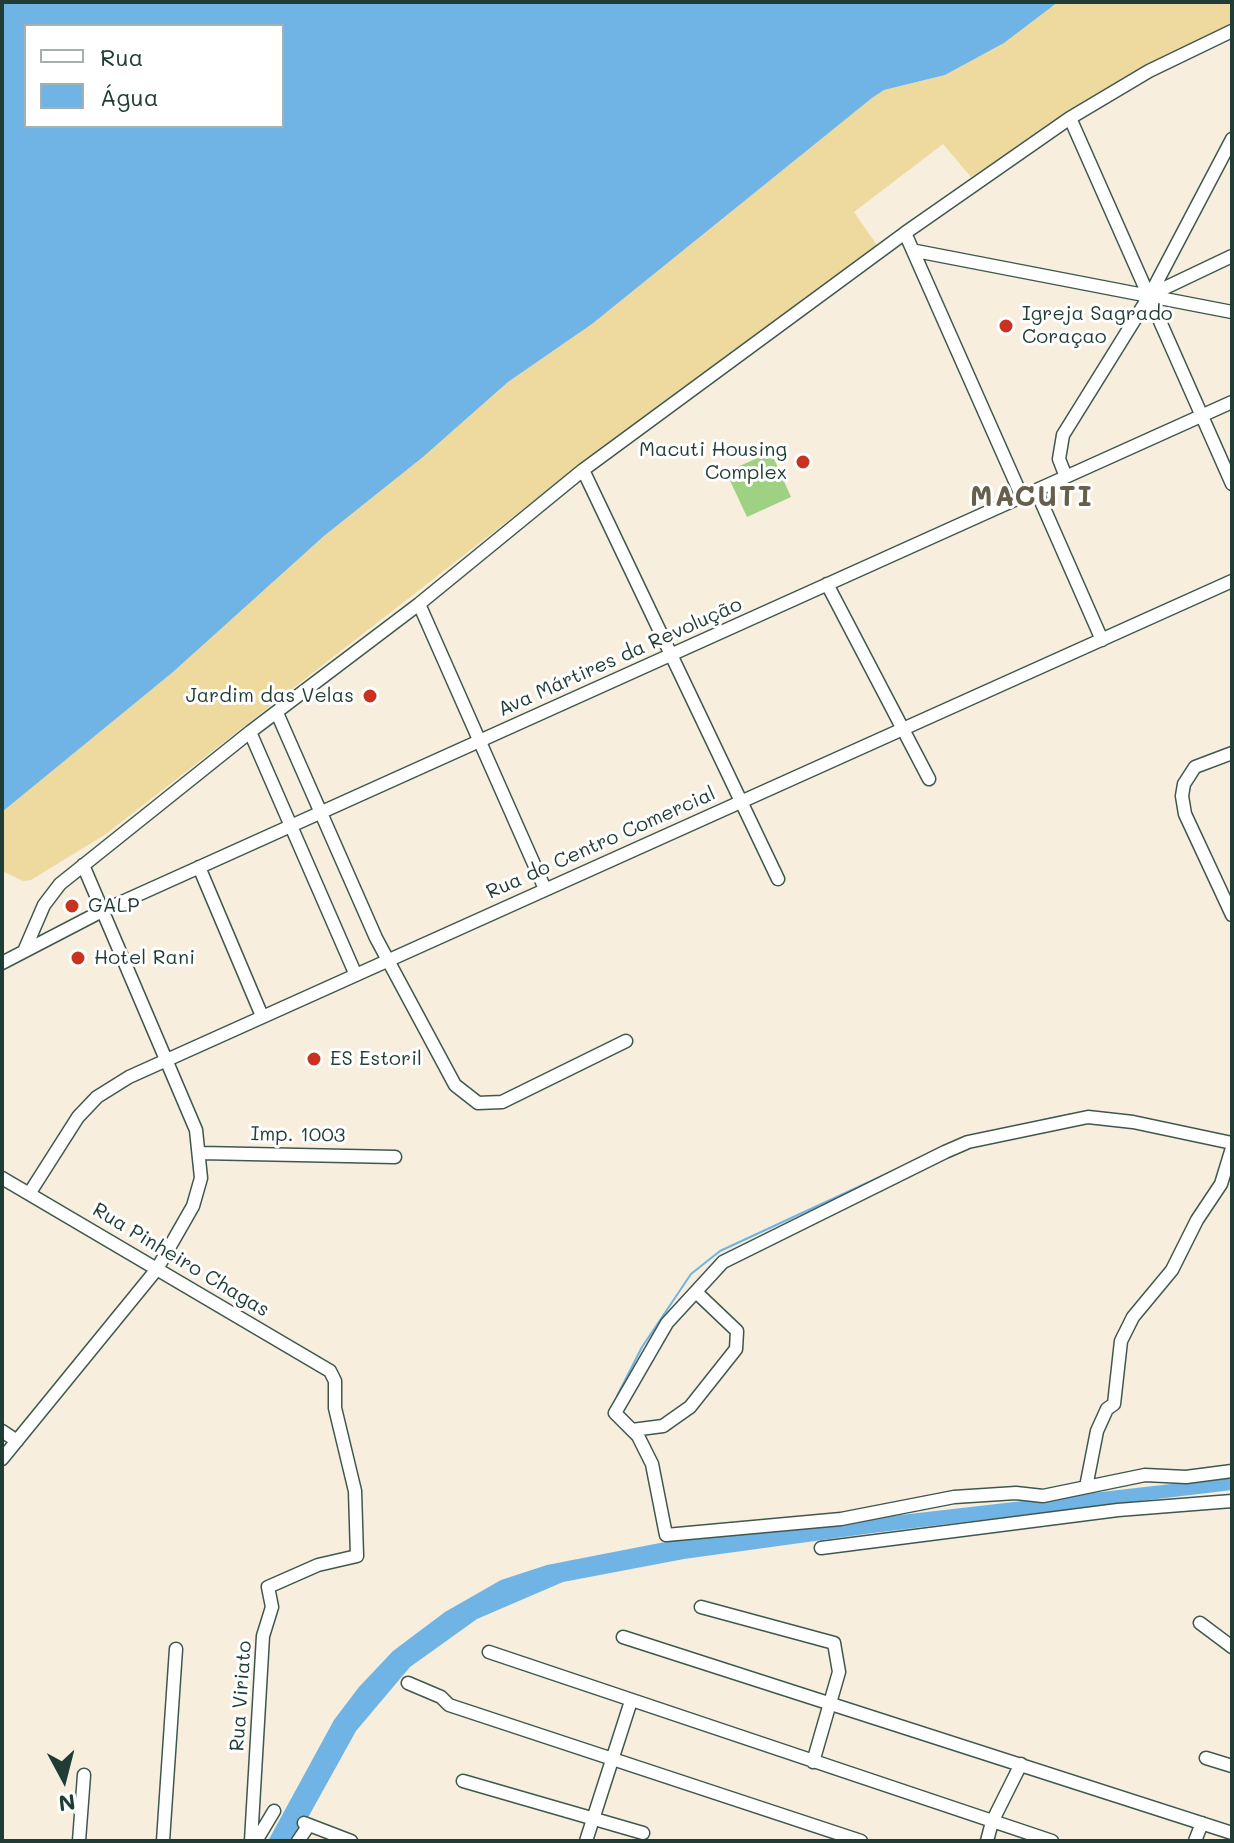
<!DOCTYPE html>
<html>
<head>
<meta charset="utf-8">
<style>
	body { margin:0 }
	#map { position:relative; width:1234px; height:1843px; overflow:hidden; background:#f7eede; font-family:Mali,sans-serif }
	canvas { display:block }
	.frame { position:absolute; inset:0; border:4px solid #1f3d34; pointer-events:none }
	.legend { position:absolute; left:24px; top:24px; width:260px; height:104px; box-sizing:border-box; background:#fff; border:2px solid #a5b1ae; margin:0; padding:10px 14px; list-style:none; font-size:24px; color:#1f3d34 }
	.legend li { display:flex; align-items:center; gap:16px; height:40px }
	.legend b { width:40px; border:2px solid #a5b1ae }
	.north { position:absolute; left:24px; top:1739px; width:80px; height:80px; -webkit-text-stroke:6px #fff; paint-order:stroke; rotate:173deg; font-size:22px; font-weight:700; line-height:32px; text-align:center; color:#1f3d34 }
	.north::after { content:''; display:block; margin:auto; width:28px; height:36px; background:#1f3d34; clip-path:polygon(50% 0,100% 100%,50% 72%,0 100%) }
</style>
</head>
<body>
<div id="map">
<canvas width="1234" height="1843"></canvas>
<div class="frame"></div>
<ul class="legend">
<li><b style="height:10px;background:#fff"></b>Rua</li>
<li><b style="height:22px;background:#6fb4e5"></b>Água</li>
</ul>
<div class="north">N</div>
</div>
<script>
const ctx = document.querySelector('canvas').getContext('2d');
ctx.lineJoin = 'round';
function fill(path, color) {
  ctx.fillStyle = color;
  ctx.fill(path, 'evenodd');
}
function poly(rows) {
  const path = new Path2D();
  for (const r of rows) {
    path.moveTo(r[0], r[1]);
    for (let i = 2; i < r.length; i += 2) path.lineTo(r[i], r[i + 1]);
  }
  return path;
}
function strokePath(path, color, width, dash) {
  ctx.strokeStyle = color;
  ctx.lineWidth = width;
  ctx.lineCap = dash ? 'butt' : 'round';
  ctx.setLineDash(dash || []);
  ctx.stroke(path);
}
function label(font, color, halo, rows, align = 'center') {
  ctx.font = font + ' Mali,sans-serif';
  ctx.lineWidth = 6;
  ctx.setLineDash([]);
  ctx.textBaseline = 'middle';
  ctx.strokeStyle = halo;
  ctx.fillStyle = color;
  for (const [text, x, y, turn = 0] of rows) {
    ctx.save();
    ctx.translate(x, y);
    ctx.rotate((+turn || 0) * Math.PI / 180);
    ctx.textAlign = isNaN(turn) ? turn : align;
    if (halo) ctx.strokeText(text, 0, 0);
    ctx.fillText(text, 0, 0);
    ctx.restore();
  }
}
const green = poly([
	[771,452,791,497,747,517,726,472]
]);
const sand = poly([
	[1058,2,1232,2,1232,25,1135,73,971,177,943,144,854,212,879,248,581,464,106,834,31,880,23,881,2,871,2,812,173,672,324,536,423,457,508,382,592,324,872,98,884,90,945,75,1004,43]
]);
const water = poly([
	[2,2,1058,2,1004,43,945,75,884,90,872,98,592,324,508,382,423,457,324,536,173,672,2,812],
	[282,26,282,126,26,126,26,26],
	[1232,1477,1232,1490,873,1533,684,1559,563,1582,477,1619,410,1667,356,1731,295,1841,268,1841,334,1720,359,1687,393,1651,445,1612,501,1580,547,1565,665,1542]
]);
const stream = poly([
	[1043,1120,1072,1114],
	[617,1396,642,1347,691,1274,720,1251,897,1169]
]);
const minor = poly([
	[1070,118,1232,484],
	[905,233,1022,497],
	[916,251,1232,312],
	[1150,295,1232,256],
	[583,470,778,879],
	[1066,477,1059,459,1063,435,1150,295,1232,139],
	[1036,490,1102,640],
	[827,584,929,779],
	[419,604,545,889],
	[277,713,376,938,455,1085,478,1103,502,1102,626,1041],
	[250,732,355,973],
	[1232,753,1195,767,1184,784,1182,796,1185,814,1232,915],
	[199,867,262,1016],
	[25,949,44,905,60,884,250,732,419,604,583,470,905,233,1070,118,1149,71,1232,31],
	[2,963,102,911,1232,402],
	[1232,1143,1133,1122,1088,1117,968,1142,945,1152,723,1262,667,1323,615,1413,638,1436,652,1464,666,1535,841,1519,954,1497,1016,1493,1043,1496,1145,1475,1186,1477,1232,1471],
	[201,1153,395,1157],
	[2,1178,330,1371,335,1381,335,1408,355,1491,357,1556,318,1565,268,1587,272,1607,263,1636,251,1841],
	[29,1194,78,1117,97,1097,129,1077,1232,581],
	[632,1430,663,1426,690,1407,736,1349,737,1331,696,1292],
	[2,1431,17,1441],
	[2,1459,157,1269,193,1206,201,1178,196,1130,83,865],
	[1086,1487,1097,1431,1107,1409,1114,1404,1121,1341,1133,1317,1172,1270,1197,1220,1221,1184,1232,1148],
	[821,1548,1118,1510,1232,1501],
	[701,1607,834,1643,839,1672,813,1762],
	[1200,1623,1232,1647],
	[623,1637,1232,1833],
	[489,1652,1052,1841],
	[408,1683,441,1697,449,1705,861,1841],
	[1206,1758,1232,1766],
	[463,1781,643,1833],
	[304,1823,351,1841],
	[79,1841,84,1775],
	[163,1841,176,1649],
	[256,1841,274,1811],
	[298,1841,309,1825],
	[586,1841,631,1701],
	[987,1841,992,1822,1021,1764],
	[1195,1841,1202,1823]
]);
const markers = [
	[1006,326,8,"#c8321e"],
	[803,462,8,"#c8321e"],
	[370,696,8,"#c8321e"],
	[72,906,8,"#c8321e"],
	[78,958,8,"#c8321e"],
	[314,1059,8,"#c8321e"]
];
const poiNames = [
	["Igreja Sagrado",1022,314],
	["Coraçao",1022,337],
	["Macuti Housing",787,450,"right"],
	["Complex",787,473,"right"],
	["Jardim das Velas",354,696,"right"],
	["GALP",88,906],
	["Hotel Rani",94,958],
	["ES Estoril",330,1059]
];
const streetNames = [
	["Ava Mártires da Revolução",620,657,-24],
	["Rua do Centro Comercial",601,843,-24],
	["Imp. 1003",298,1135,1],
	["Rua Pinheiro Chagas",181,1260,31],
	["Rua Viriato",241,1696,-86]
];
const districtNames = [
	["MACUTI",1032,497]
];
fill(green, '#9ed181');
fill(sand, '#eeda9e');
fill(water, '#6fb4e5');
strokePath(stream, '#6fb4e5', 2);
strokePath(minor, '#3f584e', 15);
strokePath(minor, '#fff', 12);
for (const [x, y, r, color] of markers) {
  const dot = new Path2D();
  dot.arc(x, y, r, 0, 2 * Math.PI);
  ctx.fillStyle = color;
  ctx.fill(dot);
  strokePath(dot, '#fff', 3);
}
label('20px', '#1f3d34', '#fff', poiNames, 'left');
label('20px', '#1f3d34', '#fff', streetNames);
ctx.letterSpacing = '2px';
label('bold 28px', '#655f4c', '#fff', districtNames);
ctx.letterSpacing = '0px';
</script>
</body>
</html>
